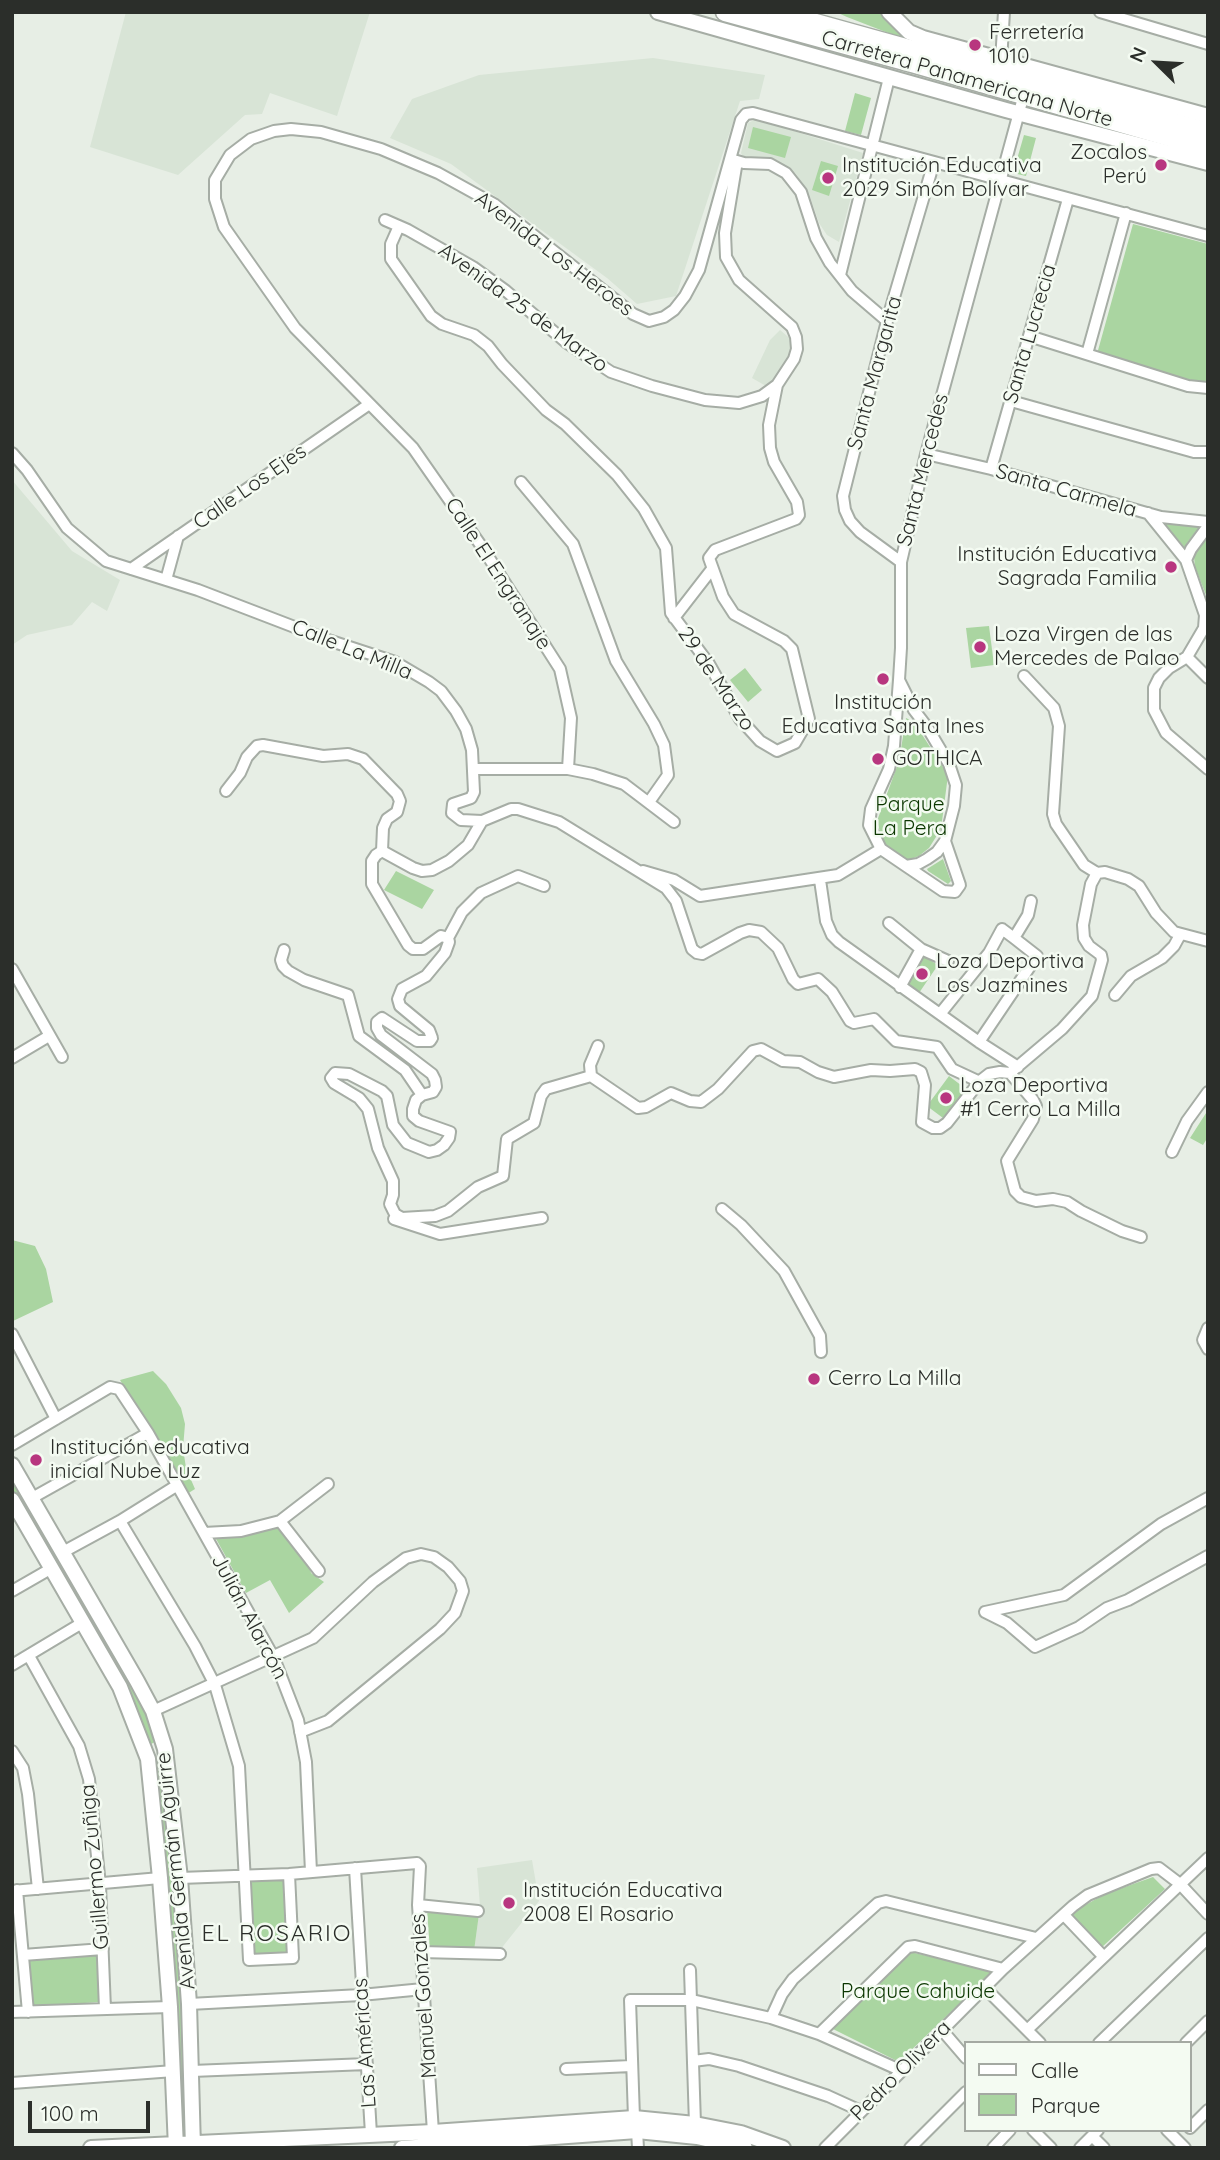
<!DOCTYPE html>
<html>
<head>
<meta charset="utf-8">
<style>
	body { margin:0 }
	#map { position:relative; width:1220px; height:2160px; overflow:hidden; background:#e7eee5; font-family:Quicksand,sans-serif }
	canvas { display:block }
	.frame { position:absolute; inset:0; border:14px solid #2b2e2a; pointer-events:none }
	.legend { position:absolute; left:964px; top:2041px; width:228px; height:91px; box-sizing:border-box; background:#f4fbf2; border:2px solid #a4a9a2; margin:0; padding:9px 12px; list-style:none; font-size:21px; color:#2b2e2a }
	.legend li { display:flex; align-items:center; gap:14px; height:35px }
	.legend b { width:35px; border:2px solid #a4a9a2 }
	.north { position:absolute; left:1122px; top:28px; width:70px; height:70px; -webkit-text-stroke:5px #f4fbf2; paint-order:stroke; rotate:294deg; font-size:19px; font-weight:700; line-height:28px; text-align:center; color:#2b2e2a }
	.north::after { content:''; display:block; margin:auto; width:24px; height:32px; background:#2b2e2a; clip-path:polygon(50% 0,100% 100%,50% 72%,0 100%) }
	.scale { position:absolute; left:28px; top:2101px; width:122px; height:32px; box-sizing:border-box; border:4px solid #2b2e2a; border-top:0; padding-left:9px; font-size:21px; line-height:24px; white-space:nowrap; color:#2b2e2a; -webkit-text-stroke:5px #f4fbf2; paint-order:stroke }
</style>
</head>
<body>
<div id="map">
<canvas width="1220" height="2160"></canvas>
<div class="frame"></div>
<ul class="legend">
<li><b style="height:9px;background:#fff"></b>Calle</li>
<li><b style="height:19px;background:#aad5a1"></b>Parque</li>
</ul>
<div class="north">N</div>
<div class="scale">100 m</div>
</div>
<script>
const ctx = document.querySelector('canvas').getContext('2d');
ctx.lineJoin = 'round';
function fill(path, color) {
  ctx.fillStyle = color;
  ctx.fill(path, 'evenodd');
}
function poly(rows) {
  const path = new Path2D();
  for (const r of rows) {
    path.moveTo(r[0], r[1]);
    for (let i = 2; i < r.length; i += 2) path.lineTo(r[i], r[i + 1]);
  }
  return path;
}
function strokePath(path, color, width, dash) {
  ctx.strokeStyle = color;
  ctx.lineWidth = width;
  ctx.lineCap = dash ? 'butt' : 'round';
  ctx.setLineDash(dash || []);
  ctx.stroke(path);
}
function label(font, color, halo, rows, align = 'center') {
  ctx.font = font + ' Quicksand,sans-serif';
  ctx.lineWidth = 5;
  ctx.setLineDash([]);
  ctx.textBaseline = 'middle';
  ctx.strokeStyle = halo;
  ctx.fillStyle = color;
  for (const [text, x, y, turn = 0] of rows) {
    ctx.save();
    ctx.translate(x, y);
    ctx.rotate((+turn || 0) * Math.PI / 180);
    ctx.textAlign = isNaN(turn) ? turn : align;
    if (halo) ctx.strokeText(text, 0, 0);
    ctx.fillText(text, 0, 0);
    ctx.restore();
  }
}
const built = poly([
	[126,12,370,12,337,116,270,93,262,114,245,115,178,175,90,147],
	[653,58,765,75,759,99,740,101,676,296,637,304,607,278,451,164,390,138,412,99,479,75],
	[756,119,863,153,839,242,827,235,819,223,809,194,796,174,775,159,766,157,744,159,741,153,748,123],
	[780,330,793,341,787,367,766,386,752,378,770,340],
	[12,480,72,551,120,580,107,611,92,602,72,625,27,635,12,645],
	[532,1860,539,1901,500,1950,474,1951,480,1906,477,1868]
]);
const green = poly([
	[836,12,886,12,909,41,847,17],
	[855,93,871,98,861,135,845,131],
	[753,127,791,137,785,158,748,148],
	[1024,135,1036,138,1026,176,1013,173],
	[821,161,838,166,829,196,812,190],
	[1133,224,1208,244,1208,385,1190,383,1097,354],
	[1163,522,1165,522,1200,526,1187,543,1186,549],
	[1208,534,1208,600,1195,567,1194,557,1197,547],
	[989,626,994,665,971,668,966,628],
	[745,668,762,690,748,702,730,680],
	[906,718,914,722,948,775,941,829,929,848,919,856,908,860,883,843,877,821,899,761],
	[943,859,951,881,948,884,928,871,927,869],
	[396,871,434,890,422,909,384,890],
	[923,956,938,965,919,993,905,983],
	[949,1076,966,1089,943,1118,927,1106],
	[1208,1110,1208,1137,1203,1145,1190,1138],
	[12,1240,35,1246,46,1269,53,1302,13,1321],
	[153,1371,166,1384,181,1408,185,1424,183,1448,186,1468,195,1489,187,1494,120,1380],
	[12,1476,147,1710,157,1741,151,1744,148,1742,12,1495],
	[278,1526,310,1568,311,1573,324,1582,289,1613,270,1580,246,1593,215,1537,262,1532],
	[154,1758,162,1760,167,1784,184,2003,186,2130,179,2077],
	[286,1877,289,1954,251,1957,247,1879],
	[1153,1877,1165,1889,1101,1948,1071,1913,1105,1894],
	[427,1909,479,1914,474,1951,430,1951],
	[906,1951,993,1971,899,2062,829,2027],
	[95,1954,99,1957,102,2002,33,2006,29,1959]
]);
const minor = poly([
	[1100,12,1208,44],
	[1001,61,1004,12],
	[730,159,744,163,770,164,786,173,801,192,816,238,830,263,852,291,887,321],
	[385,220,408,230,473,267,506,291,567,343,611,372,652,386,705,400,739,403,762,396,777,385,794,359,797,349,796,337,792,327,739,280,726,257,725,233,737,161],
	[399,226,391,244,391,259,431,316,442,324,474,335,488,346,502,364,546,410,565,424,617,475,644,509,666,548,671,613,709,664,740,719,760,741,777,751,795,743,809,719,792,649,784,641,734,614,723,597,709,558,715,550,796,519,799,515,797,502,774,462,770,448,769,425,777,385],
	[840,275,889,78],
	[1029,336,1188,386,1208,388],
	[1087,354,1126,213],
	[1011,401,1194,452,1208,452],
	[12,453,27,470,67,528,106,561,198,590,331,641,395,662,429,682,441,691,456,711,466,729,472,750,474,792,471,798,453,804,452,813,461,820,482,821],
	[926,454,991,469,1161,517,1208,522],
	[991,469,1068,199],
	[521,482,573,544,616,661,654,724,664,745,668,775,649,802],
	[1148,513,1186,560,1205,615,1204,628,1187,657,1169,668,1159,678,1154,688,1154,710,1166,733,1208,769],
	[1186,560,1191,549,1208,526],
	[901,562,860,532,850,521,845,510,843,496,887,321,934,162],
	[131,569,368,405],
	[166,580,178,536],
	[674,618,712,569],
	[1187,657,1208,678],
	[1024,676,1054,708,1059,726,1053,814,1056,824,1084,865,1097,873],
	[899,680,914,710,927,727,949,764,956,785,954,806,945,841,937,852,927,859,918,864,906,866,881,849,869,825,871,809,889,769,894,746,899,680,901,648,901,562,926,454,1024,94],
	[474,769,568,769,593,774,624,784,674,822],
	[568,769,571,718,560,669,482,547,413,448,295,328,224,227,215,199,215,180,230,155,251,139,274,131,291,129,321,132,381,149,438,173,494,204,633,314,649,321,664,317,674,310,685,296,699,270,741,120,746,114,753,113,1208,236],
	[226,791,240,773,247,757,257,746,263,745,323,756,348,754,363,759,397,794,400,801,397,812,387,819,383,828,382,851],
	[482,821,511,809,518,809,559,822,666,888,676,901,692,949,697,953,702,954,740,933,749,930,761,932,778,948,793,979,798,984,818,979,832,992,850,1021,854,1023,874,1019,896,1041,937,1047,952,1069,980,1082],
	[382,851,376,855,372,861,372,884,408,945,413,949,423,949,441,936,448,938,449,942,445,953,426,976,402,989,398,999,400,1006,429,1030,432,1038,430,1041,417,1041,382,1018,377,1022,377,1028,381,1035,432,1074,435,1080,436,1087,433,1092,422,1095,416,1100,413,1109,413,1116,419,1121,450,1132,449,1138,444,1145,437,1150,429,1152,407,1143,393,1125,387,1096,382,1091,349,1074,335,1073,331,1078,334,1083,359,1098,368,1109,378,1148,393,1181,393,1195,390,1204,395,1214,402,1218,435,1216,448,1211,478,1187,503,1176,507,1139,534,1123,541,1096,546,1089,591,1076,638,1108,646,1107,671,1093,690,1101,701,1102,718,1089,753,1051,761,1049,783,1061,800,1062,818,1072,834,1077,871,1070,890,1071,915,1069,921,1072,925,1085,922,1122,933,1128,940,1128,947,1123,980,1081,989,1074,1000,1072,1010,1073,1033,1100,1036,1106,1033,1119,1007,1161,1015,1191,1021,1197,1036,1201,1053,1199,1067,1202,1081,1211,1122,1231,1141,1237],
	[382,851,413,868,422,871,432,870,449,861,468,845,482,821],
	[906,866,943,891,955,892,960,885,945,841],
	[643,871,674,880,700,896,838,875,881,849],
	[820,880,826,921,832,935,839,942,979,1042,1018,1067],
	[889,923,921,949],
	[448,938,462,912,481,893,518,876,544,886],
	[1014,938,1028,915,1031,901],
	[284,950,281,960,283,966,288,971,304,980,348,995,359,1036,405,1070,422,1095],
	[12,969,62,1057],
	[900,987,921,949,948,961],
	[1115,995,1131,976,1162,958,1174,946,1180,935],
	[940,1014,989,953,1002,929,1014,938,1037,956,979,1042],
	[12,1058,49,1036],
	[1010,1073,1062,1029,1092,996,1102,960,1101,955,1089,946,1084,938,1083,925,1091,884,1097,873,1105,872,1128,879,1139,886,1156,913,1174,932,1208,941],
	[591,1076,590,1065,598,1046],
	[1172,1152,1187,1121,1208,1092],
	[722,1209,741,1225,784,1271,820,1336,821,1352],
	[394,1219,440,1234,542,1218],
	[1208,1328,1203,1340,1208,1349],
	[12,1334,56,1419],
	[12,1445,110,1387,119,1389,148,1433,274,1658,298,1720,306,1762,311,1872],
	[32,1498,148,1433],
	[120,1521,195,1646,215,1685,239,1766,249,1960,293,1958,289,1874],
	[280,1521,319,1571],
	[204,1533,241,1531,280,1521,328,1484],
	[63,1552,120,1521,176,1486],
	[12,1591,52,1568],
	[985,1612,1007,1623,1035,1647,1079,1627,1107,1608,1128,1600,1208,1556],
	[985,1612,1064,1595,1161,1524,1208,1498],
	[29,1656,79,1746,89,1779,100,1885,105,2009],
	[12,1665,82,1623],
	[153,1711,313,1638,373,1582,406,1558,421,1554,434,1557,448,1567,460,1581,463,1591,455,1613,440,1629,328,1721,300,1732],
	[12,1751,23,1768,28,1794,38,1889],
	[355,1868,371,2134],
	[180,1878,289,1874,417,1863,420,1866,418,1905,433,2132],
	[17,1890,28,2012],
	[12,1891,160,1878],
	[418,1905,478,1911],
	[1064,1915,1103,1956],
	[421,1952,500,1954],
	[23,1955,103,1949],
	[690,1970,695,2124],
	[985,1988,1040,2043],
	[189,2004,361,1995,423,1989],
	[12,2012,170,2007],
	[771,2018,782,1994,793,1979,878,1903,886,1901,1036,1938],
	[942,2030,966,2058],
	[1027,2030,1208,1858],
	[819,2034,908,1947,915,1946,1003,1969],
	[1099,2043,1208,1938],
	[1186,2043,1208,2021],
	[693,2061,709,2059,739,2066,828,2096,861,2111],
	[566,2069,631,2066],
	[192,2071,367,2064],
	[12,2083,174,2071],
	[634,2118,630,2000,692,2000,771,2018,819,2034,902,2071],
	[1190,2128,1208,2110],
	[1033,2130,1051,2148],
	[1167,2130,1185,2148],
	[637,2131,638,2148],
	[1092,2136,1104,2148],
	[825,2148,1003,1969,1073,1906,1088,1895,1151,1869,1159,1868,1180,1884,1208,1914],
	[910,2148,966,2092],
	[993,2148,1010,2130],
	[1080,2148,1098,2130]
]);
const major = poly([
	[658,12,1006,110,1208,163],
	[889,12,909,32,923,38,1208,116],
	[12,1465,137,1681,153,1711,165,1749,180,1878,189,2004,193,2148],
	[12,1500,120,1687,148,1759,160,1878,170,2007,176,2148],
	[91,2148,433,2132,634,2118,695,2124,741,2133,783,2148],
	[402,2148,637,2131,697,2137,745,2148]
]);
const highway = poly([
	[725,12,912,63,1208,148],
	[776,12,1208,132]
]);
const markers = [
	[975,45,7,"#b8367f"],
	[1161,165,7,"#b8367f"],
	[828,178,7,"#b8367f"],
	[1171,567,7,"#b8367f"],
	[980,647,7,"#b8367f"],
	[883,679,7,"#b8367f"],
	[878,759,7,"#b8367f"],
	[922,974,7,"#b8367f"],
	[946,1098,7,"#b8367f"],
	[814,1379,7,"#b8367f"],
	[36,1460,7,"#b8367f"],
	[509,1903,7,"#b8367f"]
];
const poiNames = [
	["Ferretería",989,33],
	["1010",989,57],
	["Zocalos",1147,153,"right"],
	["Perú",1147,177,"right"],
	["Institución Educativa",842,166],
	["2029 Simón Bolívar",842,190],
	["Institución Educativa",1157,555,"right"],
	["Sagrada Familia",1157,579,"right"],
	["Loza Virgen de las",994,635],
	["Mercedes de Palao",994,659],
	["Institución",883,703,"center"],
	["Educativa Santa Ines",883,727,"center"],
	["GOTHICA",892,759],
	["Loza Deportiva",936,962],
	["Los Jazmines",936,986],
	["Loza Deportiva",960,1086],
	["#1 Cerro La Milla",960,1110],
	["Cerro La Milla",828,1379],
	["Institución educativa",50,1448],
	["inicial Nube Luz",50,1472],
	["Institución Educativa",523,1891],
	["2008 El Rosario",523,1915]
];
const streetNames = [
	["Carretera Panamericana Norte",967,79,16],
	["Avenida Los Heroes",554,254,37],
	["Avenida 25 de Marzo",523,308,36],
	["Santa Lucrecia",1030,334,-74],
	["Santa Margarita",875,373,-75],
	["Santa Mercedes",923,470,-76],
	["Calle Los Ejes",250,487,-35],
	["Santa Carmela",1066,491,16],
	["Calle El Engranaje",498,574,57],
	["Calle La Milla",352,650,22],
	["29 de Marzo",716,679,56],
	["Julián Alarcón",249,1617,62],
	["Guillermo Zuñiga",95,1867,-95],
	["Avenida Germán Aguirre",176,1871,-96],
	["Manuel Gonzales",424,1996,-94],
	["Las Américas",365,2043,-94],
	["Pedro Olivera",901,2071,-45]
];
const parkNames = [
	["Parque",910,805],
	["La Pera",910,829],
	["Parque Cahuide",918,1992]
];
const neighbourhoodNames = [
	["EL ROSARIO",277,1934]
];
fill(built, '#d8e4d6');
fill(green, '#aad5a1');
strokePath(minor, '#a6ada5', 14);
strokePath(major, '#a6ada5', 18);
strokePath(highway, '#a6ada5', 21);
strokePath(minor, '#fff', 10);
strokePath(major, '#fff', 14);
strokePath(highway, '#fff', 18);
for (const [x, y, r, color] of markers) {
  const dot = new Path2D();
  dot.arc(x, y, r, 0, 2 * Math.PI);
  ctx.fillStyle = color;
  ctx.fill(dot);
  strokePath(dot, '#f4fbf2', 2.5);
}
label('21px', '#2b2e2a', '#f4fbf2', poiNames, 'left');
label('21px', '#2b2e2a', '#f4fbf2', streetNames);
label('21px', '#0b3700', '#f4fbf2', parkNames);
ctx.letterSpacing = '2px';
label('23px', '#2b2e2a', '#f4fbf2', neighbourhoodNames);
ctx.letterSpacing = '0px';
</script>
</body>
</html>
